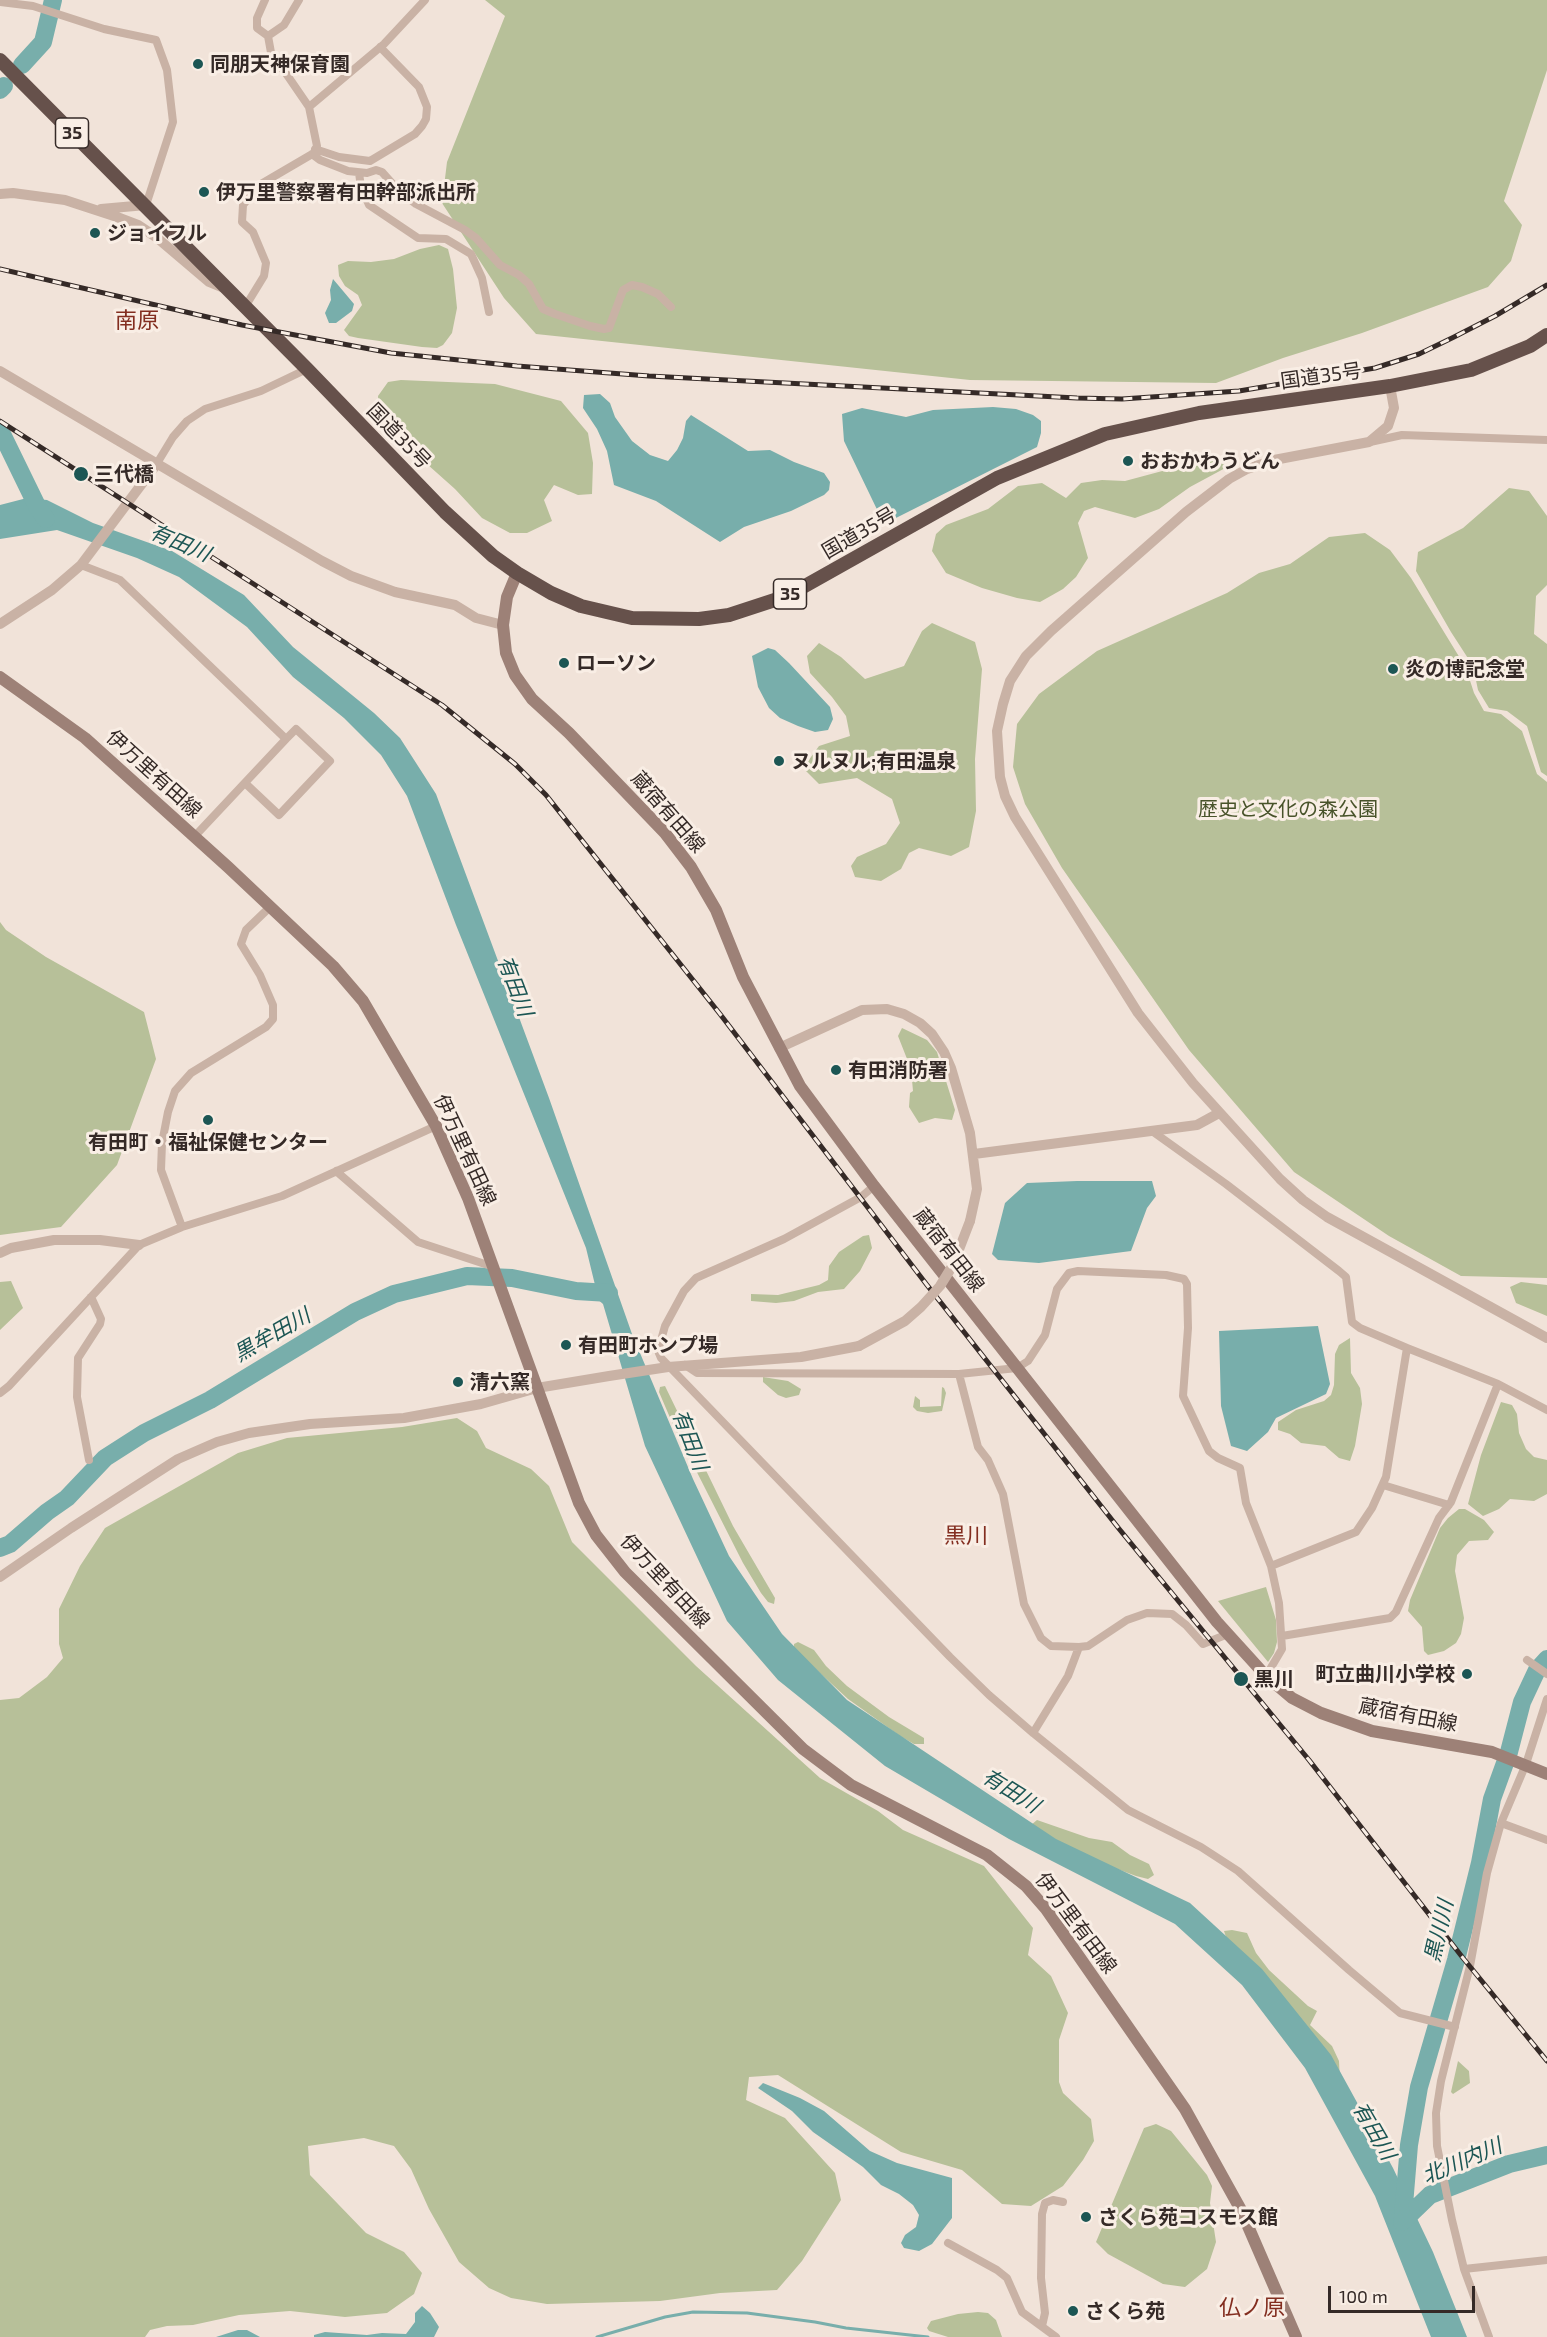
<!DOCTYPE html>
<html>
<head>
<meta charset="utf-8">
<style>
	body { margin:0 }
	#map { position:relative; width:1547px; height:2337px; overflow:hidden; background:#f1e3d9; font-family:"Exo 2",sans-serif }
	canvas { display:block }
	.scale { position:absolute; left:1328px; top:2286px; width:147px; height:27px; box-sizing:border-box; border:3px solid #352a27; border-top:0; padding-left:8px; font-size:18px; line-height:21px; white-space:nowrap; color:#352a27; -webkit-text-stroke:4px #f9eee5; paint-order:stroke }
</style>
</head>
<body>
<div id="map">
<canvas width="1547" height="2337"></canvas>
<div class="scale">100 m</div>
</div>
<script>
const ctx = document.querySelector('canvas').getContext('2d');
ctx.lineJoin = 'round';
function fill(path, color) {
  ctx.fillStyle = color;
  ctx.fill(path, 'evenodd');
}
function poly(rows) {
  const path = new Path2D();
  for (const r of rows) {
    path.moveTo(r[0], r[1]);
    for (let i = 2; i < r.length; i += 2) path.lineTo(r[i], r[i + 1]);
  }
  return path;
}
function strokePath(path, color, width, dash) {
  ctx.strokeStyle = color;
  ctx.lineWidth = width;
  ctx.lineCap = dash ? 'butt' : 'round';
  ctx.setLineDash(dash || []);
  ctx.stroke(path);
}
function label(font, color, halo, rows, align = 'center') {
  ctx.font = font + ' "Exo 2","Noto Sans JP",sans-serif';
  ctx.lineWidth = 6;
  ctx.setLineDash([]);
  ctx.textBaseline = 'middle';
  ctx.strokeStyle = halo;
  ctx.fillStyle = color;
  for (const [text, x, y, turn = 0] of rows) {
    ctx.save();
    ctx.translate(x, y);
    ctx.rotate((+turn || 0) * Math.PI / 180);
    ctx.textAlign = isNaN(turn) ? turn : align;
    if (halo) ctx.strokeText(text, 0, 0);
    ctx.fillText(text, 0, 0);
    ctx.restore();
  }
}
const green = poly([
	[485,0,1547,0,1547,70,1504,201,1522,225,1511,261,1488,287,1362,333,1283,358,1216,383,970,380,536,334,504,298,442,203,447,162,505,16],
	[439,245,448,249,453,269,457,308,452,333,443,345,437,348,422,347,358,338,349,336,344,330,362,305,358,295,345,286,339,276,338,265,348,261,371,262,394,259,420,249],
	[401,380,495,384,561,401,588,433,593,463,592,494,578,495,554,485,544,500,552,521,527,533,510,533,482,518,455,489,400,440,379,414,378,396,388,382],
	[1207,459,1229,466,1190,487,1159,509,1135,518,1095,507,1084,511,1078,523,1088,558,1076,577,1063,589,1040,602,1017,598,982,588,946,573,932,551,936,534,946,525,988,509,1018,486,1042,483,1066,498,1081,483,1102,480,1125,481],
	[1509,488,1529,491,1547,516,1547,585,1536,596,1534,634,1547,644,1547,776,1541,772,1527,726,1507,711,1489,708,1478,690,1473,666,1451,632,1416,571,1418,552,1463,528],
	[1365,533,1390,550,1411,578,1466,668,1474,693,1484,711,1501,714,1522,731,1537,774,1547,782,1547,1278,1461,1276,1389,1236,1294,1172,1189,1050,1062,868,1025,804,1013,767,1017,724,1039,694,1097,651,1227,593,1259,573,1290,564,1329,537],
	[932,623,975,642,982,669,975,759,976,811,969,847,951,856,919,848,909,853,901,869,881,881,855,877,851,866,857,857,886,844,900,823,892,799,857,778,819,784,803,768,819,746,850,736,846,716,832,697,810,673,807,656,819,643,841,657,865,679,904,666,922,631],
	[0,922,6,930,46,957,144,1012,156,1059,117,1165,61,1227,0,1235],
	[902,1028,927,1040,937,1052,955,1110,952,1120,935,1118,919,1123,909,1107,910,1093,913,1091,911,1069,898,1036],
	[869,1235,872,1248,860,1271,844,1289,818,1292,794,1301,776,1303,751,1301,751,1294,778,1295,819,1285,828,1280,829,1266,839,1252,863,1236],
	[11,1281,23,1308,0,1330,0,1282],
	[1521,1282,1547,1285,1547,1316,1516,1303,1510,1287],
	[1350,1338,1351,1373,1360,1388,1362,1404,1355,1446,1350,1461,1339,1458,1325,1446,1301,1443,1290,1434,1278,1430,1278,1422,1296,1410,1324,1401,1331,1395,1334,1385,1335,1354,1339,1345],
	[763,1377,788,1381,801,1389,799,1395,786,1398,778,1395,763,1382],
	[665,1386,733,1526,775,1598,774,1604,768,1602,761,1593,743,1563,674,1427,659,1392,660,1387],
	[942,1387,944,1388,946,1393,942,1411,928,1413,917,1411,913,1407,915,1396,920,1400,920,1407,941,1406],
	[1501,1402,1512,1405,1517,1414,1519,1433,1526,1449,1534,1457,1547,1460,1547,1494,1534,1501,1510,1499,1499,1509,1483,1516,1468,1504,1481,1455],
	[457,1418,477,1431,486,1448,531,1469,549,1486,572,1542,696,1666,820,1778,878,1811,903,1830,984,1866,1033,1928,1028,1955,1051,1976,1068,2013,1059,2040,1059,2082,1063,2093,1091,2119,1094,2141,1083,2160,1063,2186,1031,2206,1002,2204,962,2170,901,2152,778,2075,749,2077,746,2100,785,2118,835,2173,841,2200,802,2261,777,2290,720,2293,660,2301,547,2304,511,2298,489,2288,459,2262,429,2209,411,2169,394,2146,364,2138,308,2146,310,2175,366,2233,404,2252,422,2273,414,2294,387,2313,345,2317,290,2311,239,2315,193,2325,167,2326,150,2330,145,2337,0,2337,0,1700,19,1698,47,1677,63,1658,59,1644,59,1609,80,1566,105,1528,238,1453,287,1438,402,1427],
	[1459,1509,1465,1509,1484,1520,1494,1532,1488,1540,1469,1541,1457,1555,1455,1571,1464,1618,1461,1634,1456,1643,1444,1651,1428,1655,1424,1651,1422,1627,1408,1611,1410,1600,1440,1528,1448,1518],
	[1266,1587,1276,1620,1277,1642,1274,1653,1268,1662,1218,1601],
	[798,1642,814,1650,826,1666,847,1686,889,1717,924,1738,924,1744,914,1744,900,1736,848,1699,794,1649,794,1644],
	[1037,1820,1089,1838,1112,1842,1130,1855,1149,1864,1154,1875,1148,1879,1136,1876,1083,1856,1031,1825],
	[1232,1930,1247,1933,1256,1953,1269,1970,1308,2006,1317,2011,1310,2025,1332,2046,1339,2061,1340,2081,1228,1943,1224,1931],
	[1458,2061,1469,2071,1470,2083,1453,2094,1451,2092],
	[1156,2124,1171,2131,1207,2175,1212,2186,1210,2203,1216,2242,1207,2269,1185,2287,1163,2284,1108,2254,1096,2242,1144,2128],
	[978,2312,988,2313,996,2320,1002,2337,948,2337,929,2331,927,2328,931,2321,958,2314]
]);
const water = poly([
	[333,279,354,304,352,311,336,323,329,323,325,313,331,300,330,290],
	[600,394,610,403,615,417,632,441,650,455,668,461,677,450,683,438,686,421,691,415,748,451,770,450,794,462,824,473,830,482,829,490,824,495,791,511,744,527,720,542,656,501,614,485,607,451,597,429,583,408,584,395],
	[993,407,1016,409,1033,415,1041,421,1041,433,1037,447,884,524,844,441,842,414,862,408,906,417,933,410],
	[27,498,47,500,93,523,172,551,244,595,293,647,374,713,400,738,436,794,549,1098,632,1334,693,1479,729,1556,782,1634,847,1700,1056,1839,1190,1903,1262,1969,1331,2055,1393,2168,1433,2252,1467,2337,1431,2337,1375,2196,1305,2068,1242,1985,1175,1924,1009,1839,885,1766,778,1680,727,1621,645,1446,603,1304,595,1297,596,1289,586,1248,456,925,407,796,381,755,344,718,293,677,247,627,179,577,137,558,57,530,0,539,0,505],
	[768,648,775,650,789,663,830,707,833,719,828,730,815,732,798,726,780,718,769,708,758,687,752,656],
	[1077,1181,1152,1181,1156,1196,1147,1208,1131,1251,1039,1263,998,1260,992,1254,1005,1203,1027,1183],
	[1318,1326,1330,1384,1326,1394,1276,1418,1268,1432,1247,1451,1231,1446,1221,1406,1219,1331],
	[763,2083,800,2098,824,2111,870,2151,897,2163,952,2178,952,2218,932,2244,919,2251,904,2248,901,2243,905,2235,916,2227,919,2215,913,2205,899,2194,881,2185,863,2167,813,2132,792,2111,758,2088],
	[422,2306,430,2313,439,2327,434,2337,314,2337,314,2335,325,2332,367,2335,382,2333,406,2334,415,2322,415,2313],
	[238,2330,247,2330,260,2337,216,2337]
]);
const stream = poly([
	[597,2337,665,2317,693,2312,747,2313,815,2322,846,2328,928,2337]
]);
const river = poly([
	[22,65,43,42,53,0],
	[0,90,4,86],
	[0,430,38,508,46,519],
	[0,1548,10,1544,47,1512,67,1498,105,1458,144,1433,210,1400,355,1312,394,1294,467,1276,512,1278,576,1291,609,1293],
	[1403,2217,1409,2145,1419,2087,1456,1960,1480,1863,1492,1799,1509,1752,1522,1702,1537,1670,1547,1659],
	[1402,2222,1430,2195,1509,2164,1547,2155]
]);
const minor = poly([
	[0,2,33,6,104,29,156,40,167,70,173,122,146,205],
	[268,36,284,25,299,0],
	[309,107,384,44,425,0],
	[315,149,339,157,370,161,415,134,422,126,426,119,427,107,419,87,380,47],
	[312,154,320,160,348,171,367,173,376,170,382,172,398,190,416,204,465,230,476,238,500,265,519,275,529,284,543,309,555,314,590,326,604,329,609,328,623,290,632,285,642,287,658,294,671,307],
	[359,173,361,187,369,205,418,238,446,239,471,254,482,278,489,312],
	[245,307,264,276,266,263,253,232,242,222,243,205,261,184,314,153,317,146,309,107,285,72,272,58,268,36,257,28,257,18,265,0],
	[1370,442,1402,435,1547,440],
	[156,465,173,437,187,421,205,409,261,391,307,369],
	[81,565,120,580,286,739,194,837],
	[245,783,279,815,330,761,296,729,286,739],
	[1152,1131,1226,1184,1339,1271,1346,1277,1352,1322,1360,1328,1407,1348],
	[336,1171,418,1242,494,1267],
	[874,1186,861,1197,784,1239,696,1278,684,1291,665,1326,658,1351,661,1358,950,1657,989,1695,1033,1733,1128,1810,1201,1847,1238,1871,1349,1970,1400,2013,1455,2027],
	[182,1227,161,1170,162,1143,168,1112,175,1091,191,1073,266,1027,273,1019,273,1005,260,975,241,944,246,930,270,907],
	[685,1365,697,1373,959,1374,1017,1368,1028,1361,1045,1335,1057,1289,1069,1273,1078,1271,1166,1275,1184,1279,1187,1284,1188,1328,1183,1396,1209,1451,1218,1458,1240,1468,1246,1503,1271,1566],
	[959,1374,978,1447,988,1460,1003,1494,1024,1604,1041,1638,1051,1646,1079,1647],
	[0,1393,9,1386,139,1245,182,1227,282,1196,436,1126],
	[89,1460,77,1397,78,1358,100,1324,101,1319,91,1297],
	[1383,1485,1449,1505],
	[1282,1636,1390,1618,1396,1612,1439,1518,1451,1502,1498,1384],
	[1527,1660,1547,1674],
	[1266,1676,1282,1649,1279,1603,1271,1566,1356,1532,1372,1508,1386,1477,1407,1348,1498,1384,1547,1410],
	[1033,1733,1068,1676,1079,1647,1088,1646,1127,1620,1147,1613,1172,1614,1186,1625,1203,1644,1228,1634],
	[1501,1823,1547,1840],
	[948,2243,997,2270,1007,2278,1022,2312,1056,2337],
	[1464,2269,1547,2260],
	[1042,2326,1045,2313,1041,2278,1042,2214,1045,2203,1053,2200,1063,2202],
	[1489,2337,1464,2269,1452,2220,1437,2146,1436,2113,1441,2081,1470,1966,1487,1873,1501,1823,1526,1764,1547,1699]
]);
const tertiary = poly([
	[0,194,13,193,65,200,117,217,138,225,156,237,209,282,226,289],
	[101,209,146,205],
	[0,371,322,561,351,576,395,592,455,605,476,618,503,625],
	[1390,386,1394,408,1388,426,1369,442,1274,460,1247,469,1229,479,1186,512,1051,631,1026,656,1010,681,1003,704,997,731,1000,777,1005,796,1015,817,1138,1013,1193,1083,1280,1179,1303,1200,1327,1217,1547,1338],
	[0,624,52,590,81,565,156,465],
	[779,1048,862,1010,887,1009,904,1014,920,1023,932,1034,944,1052,951,1068,970,1133,977,1189,970,1221],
	[974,1154,1197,1125,1219,1113],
	[0,1253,11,1248,54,1240,100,1240,139,1245],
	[0,1577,71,1528,178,1459,217,1442,249,1433,310,1424,404,1418,481,1404,537,1388,609,1376,668,1367,801,1357,859,1346]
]);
const secondary = poly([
	[517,573,507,597,503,625,506,653,515,675,532,699,569,733,665,833,691,867,716,910,743,977,800,1086,874,1186,1217,1622,1266,1676,1292,1698,1321,1713,1372,1731,1492,1752,1547,1774],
	[0,677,85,738,228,867,333,966,363,1001,436,1126,468,1198,579,1503,596,1535,625,1572,803,1749,851,1785,987,1855,1026,1886,1046,1909,1185,2109,1241,2210,1296,2337]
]);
const trunk = poly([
	[0,60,307,369,445,512,493,556,517,573,551,593,581,606,632,618,699,619,729,615,787,596,997,478,1105,434,1199,413,1390,386,1471,370,1530,346,1547,335]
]);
const rail = poly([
	[0,269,242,325,391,353,517,366,649,376,1077,398,1122,399,1239,391,1375,368,1419,354,1454,337,1495,316,1547,285],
	[0,421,442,705,515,764,546,795,720,1014,927,1285,1120,1530,1309,1760,1463,1958,1547,2061]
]);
const tertiaryBridge = poly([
	[859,1346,905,1321,921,1307,940,1286,953,1265,970,1221]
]);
const markers = [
	[198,64,6,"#1c5654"],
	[204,192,6,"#1c5654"],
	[95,233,6,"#1c5654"],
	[1128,461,6,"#1c5654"],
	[81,474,8,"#1c5654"],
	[564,663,6,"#1c5654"],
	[1393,669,6,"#1c5654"],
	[779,761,6,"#1c5654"],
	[836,1070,6,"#1c5654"],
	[208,1120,6,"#1c5654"],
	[566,1345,6,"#1c5654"],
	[458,1382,6,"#1c5654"],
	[1467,1674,6,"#1c5654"],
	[1241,1679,8,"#1c5654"],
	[1086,2217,6,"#1c5654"],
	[1073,2311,6,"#1c5654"]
];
const shields = [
	[72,133,33],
	[790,594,33]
];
const shieldNames = [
	["35",72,133],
	["35",790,594]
];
const poiNames = [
	["同朋天神保育園",210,64],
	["伊万里警察署有田幹部派出所",216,192],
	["ジョイフル",107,233],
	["おおかわうどん",1140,461],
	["三代橋",94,474],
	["ローソン",576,663],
	["炎の博記念堂",1405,669],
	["ヌルヌル;有田温泉",791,761],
	["有田消防署",848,1070],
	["有田町・福祉保健センター",208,1142,"center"],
	["有田町ホンプ場",578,1345],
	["清六窯",470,1382],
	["町立曲川小学校",1455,1674,"right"],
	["黒川",1254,1679],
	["さくら苑コスモス館",1098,2217],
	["さくら苑",1085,2311]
];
const streetNames = [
	["国道35号",1321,376,-8],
	["国道35号",399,436,46],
	["国道35号",859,533,-30],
	["伊万里有田線",154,774,42],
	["蔵宿有田線",668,812,49],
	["伊万里有田線",465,1150,65],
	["蔵宿有田線",949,1250,52],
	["伊万里有田線",665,1581,47],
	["蔵宿有田線",1408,1715,11],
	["伊万里有田線",1076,1923,53]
];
const parkNames = [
	["歴史と文化の森公園",1288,809]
];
const waterNames = [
	["有田川",180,543,23],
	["有田川",515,986,69],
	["黒牟田川",272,1335,-30],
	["有田川",690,1440,69],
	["有田川",1011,1791,32],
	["黒川川",1439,1931,-77],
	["有田川",1374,2131,60],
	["北川内川",1462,2161,-23]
];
const quarterNames = [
	["南原",137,321],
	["黒川",966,1536],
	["仏ノ原",1252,2308]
];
fill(green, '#b7c099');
fill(water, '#78aeab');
strokePath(stream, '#78aeab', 3);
strokePath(river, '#78aeab', 18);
strokePath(minor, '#c9b2a5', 8);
strokePath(tertiary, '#c9b2a5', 10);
strokePath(secondary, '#9d8177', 12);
strokePath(trunk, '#66514b', 14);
strokePath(rail, '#352a27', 5);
strokePath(rail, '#f9eee5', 3, [9]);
strokePath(tertiaryBridge, '#c9b2a5', 10);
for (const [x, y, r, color] of markers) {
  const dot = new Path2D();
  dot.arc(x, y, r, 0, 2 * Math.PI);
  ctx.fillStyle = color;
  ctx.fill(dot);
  strokePath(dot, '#f9eee5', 2);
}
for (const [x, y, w] of shields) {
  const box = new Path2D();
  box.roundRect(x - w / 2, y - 15, w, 30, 4.5);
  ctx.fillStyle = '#f9eee5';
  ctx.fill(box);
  strokePath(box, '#352a27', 1.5);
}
label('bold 18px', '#352a27', null, shieldNames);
label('bold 20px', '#352a27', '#f9eee5', poiNames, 'left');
label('20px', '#352a27', '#f9eee5', streetNames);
label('20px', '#48532a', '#f9eee5', parkNames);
label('italic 21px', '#1c5654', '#f9eee5', waterNames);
label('22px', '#832e20', '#f9eee5', quarterNames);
</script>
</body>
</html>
